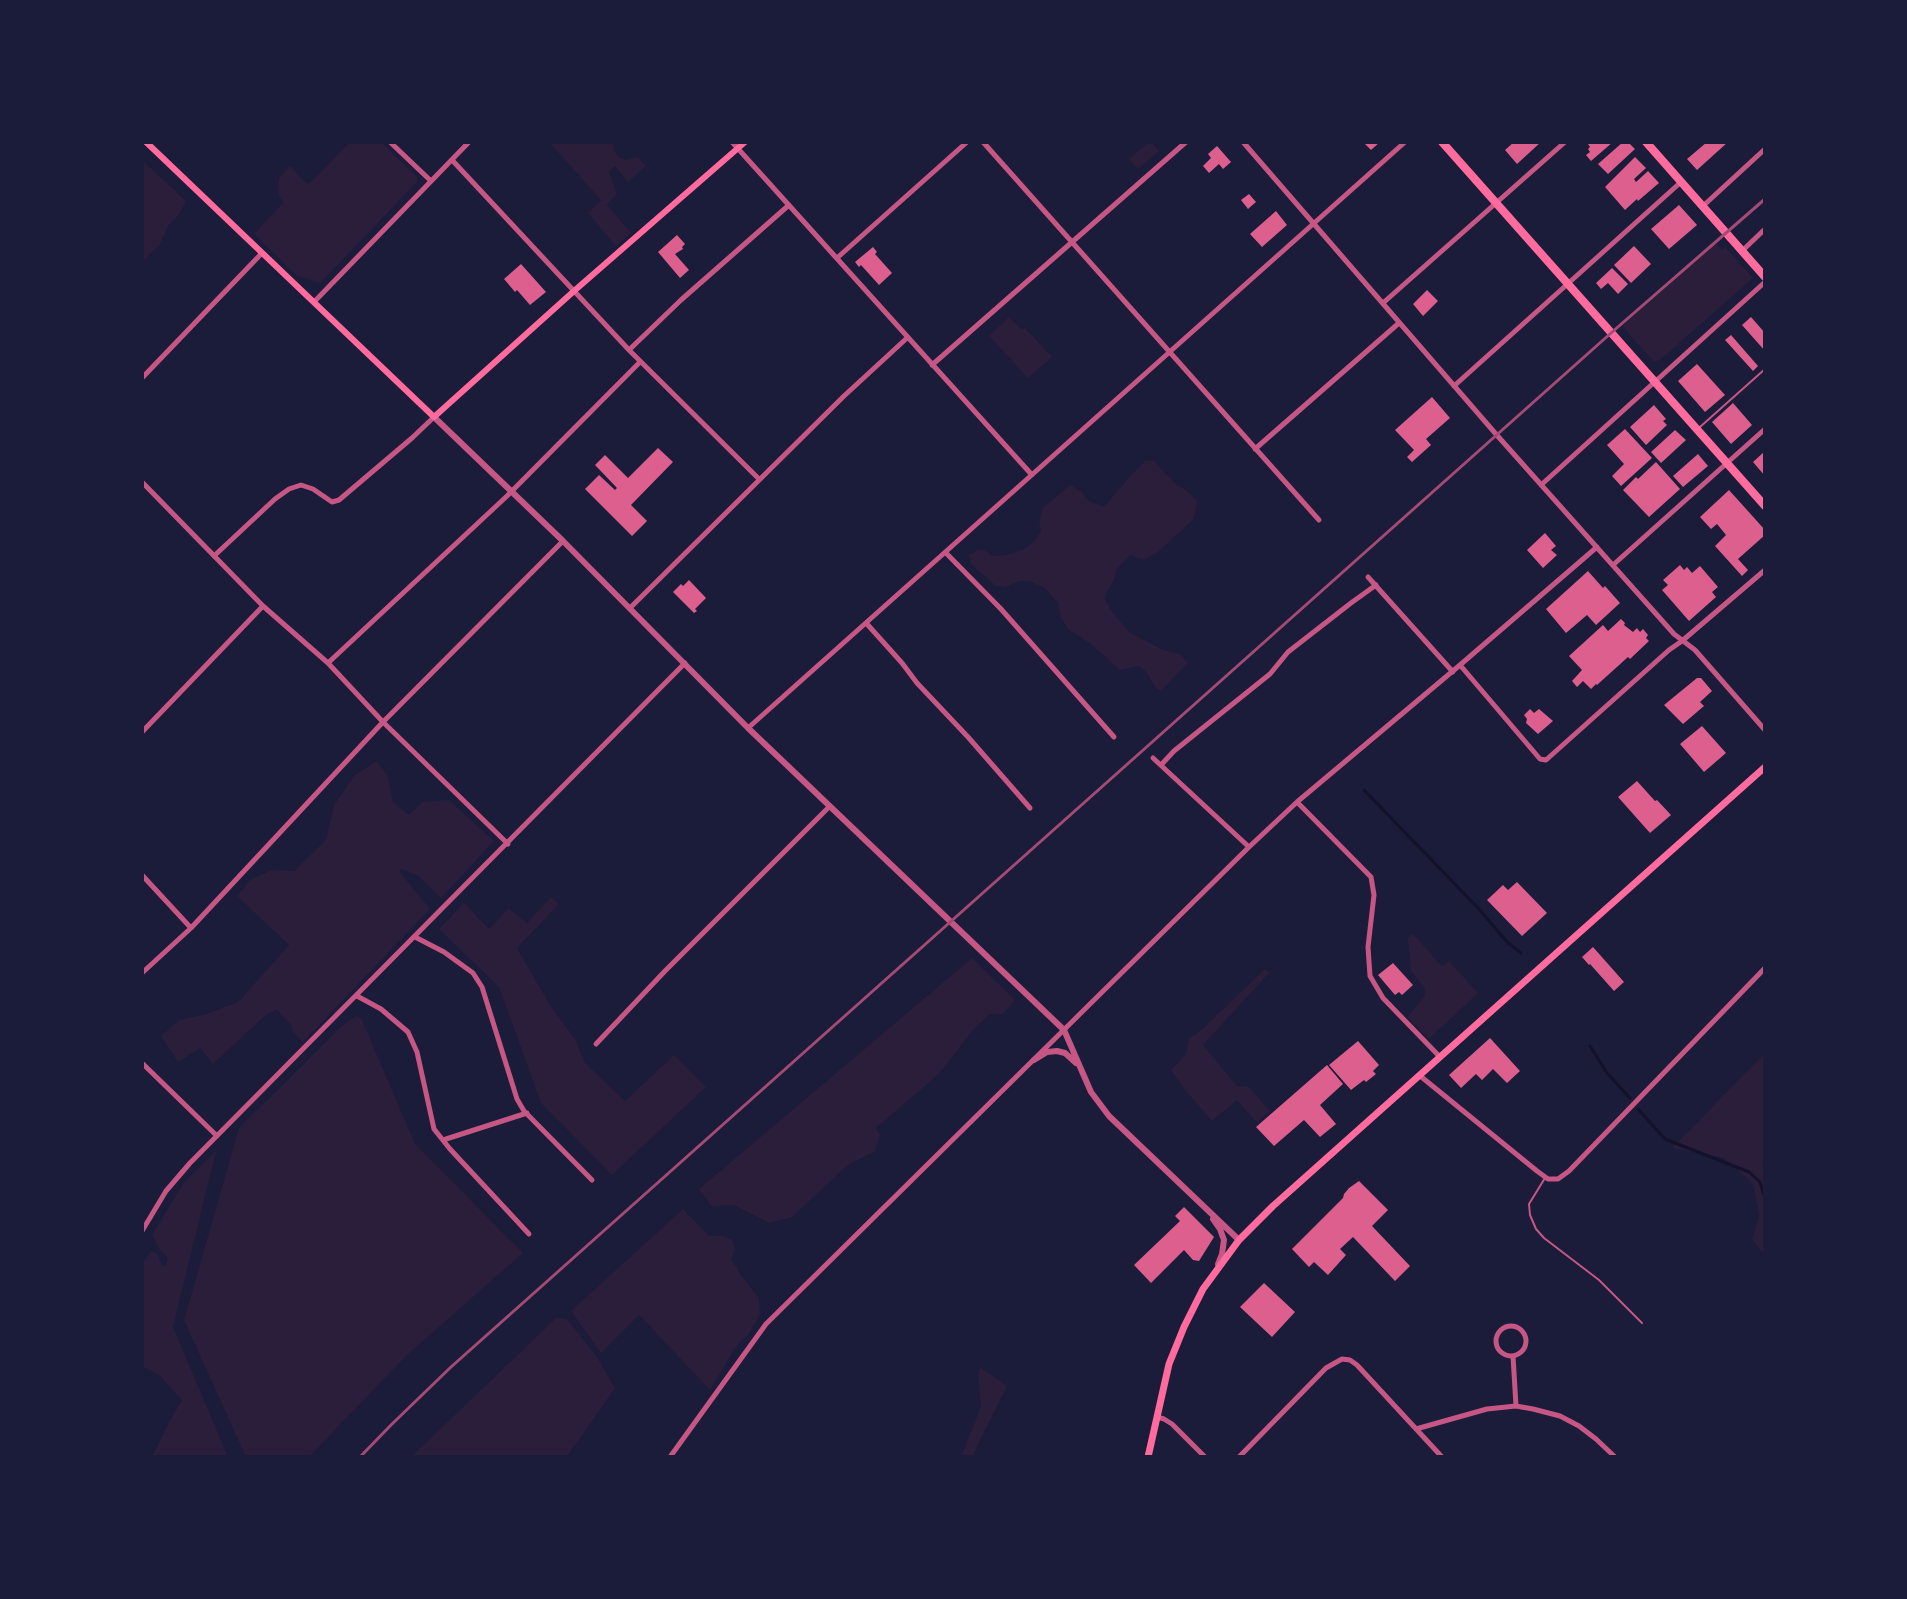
<!DOCTYPE html>
<html>
<head>
<meta charset="utf-8">
<style>
	body { margin:0 }
	#map { position:relative; width:1907px; height:1599px; overflow:hidden; background:#1b1b3a; font-family:Poppins,sans-serif }
	canvas { display:block }
	.frame { position:absolute; inset:0; border:144px solid #1b1b3a; pointer-events:none }
</style>
</head>
<body>
<div id="map">
<canvas width="1907" height="1599"></canvas>
<div class="frame"></div>
</div>
<script>
const ctx = document.querySelector('canvas').getContext('2d');
ctx.lineJoin = 'round';
function fill(path, color) {
  ctx.fillStyle = color;
  ctx.fill(path, 'evenodd');
}
function poly(rows) {
  const path = new Path2D();
  for (const r of rows) {
    if (r.length === 3) {
      path.moveTo(r[0] + r[2], r[1]);
      path.arc(r[0], r[1], r[2], 0, 2 * Math.PI);
      continue;
    }
    path.moveTo(r[0], r[1]);
    for (let i = 2; i < r.length; i += 2) path.lineTo(r[i], r[i + 1]);
  }
  return path;
}
function strokePath(path, color, width, dash) {
  ctx.strokeStyle = color;
  ctx.lineWidth = width;
  ctx.lineCap = dash ? 'butt' : 'round';
  ctx.setLineDash(dash || []);
  ctx.stroke(path);
}
const green = poly([
	[350,142,381,142,416,176,418,181,320,283,297,276,254,234,283,203,278,193,279,178,290,166,306,183,311,182],
	[549,142,613,142,614,151,619,157,626,160,638,157,646,166,628,182,615,166,609,172,617,194,607,205,631,233,616,246,588,213,601,200],
	[1149,142,1151,142,1159,151,1138,169,1129,159],
	[142,160,186,201,179,214,168,226,159,246,142,262],
	[1716,243,1722,250,1725,247,1753,278,1660,360,1654,362,1622,326],
	[1009,317,1022,330,1025,328,1052,357,1028,378,989,336],
	[1145,461,1154,461,1177,485,1186,490,1197,501,1194,519,1158,552,1144,560,1130,555,1117,568,1114,580,1106,593,1105,599,1110,609,1129,632,1163,650,1180,654,1188,663,1161,691,1156,688,1146,672,1139,666,1120,670,1091,644,1068,629,1061,618,1058,603,1045,588,1029,581,1020,581,1005,587,996,586,971,564,969,555,977,550,985,550,992,556,1006,555,1024,549,1035,541,1041,531,1039,523,1042,509,1070,485,1081,491,1089,501,1104,507,1130,476],
	[377,761,388,776,393,802,409,815,422,802,449,800,494,841,441,898,419,876,401,869,400,872,430,909,303,1042,293,1032,291,1025,277,1010,267,1014,213,1064,200,1048,178,1062,161,1036,179,1020,207,1014,238,1002,289,945,237,896,250,880,271,870,294,871,326,840,334,805,355,775],
	[551,897,559,904,517,948,551,1007,575,1039,585,1063,625,1101,674,1055,706,1087,612,1175,541,1103,499,987,439,929,464,903,489,929,509,908,527,923],
	[1413,934,1442,966,1449,961,1478,993,1429,1039,1407,1017,1425,996,1425,988,1411,971,1408,938],
	[972,958,1015,1000,1003,1014,990,1014,973,1030,939,1074,876,1128,880,1135,875,1151,848,1165,792,1217,769,1223,733,1205,711,1206,699,1189],
	[1265,969,1269,973,1203,1045,1238,1087,1248,1086,1270,1111,1257,1123,1237,1100,1212,1121,1185,1090,1171,1070,1186,1054,1189,1037,1197,1034],
	[357,1015,362,1020,415,1144,523,1253,407,1355,309,1457,246,1457,184,1320,239,1128,343,1025],
	[1765,1053,1765,1162,1762,1165,1765,1169,1765,1255,1752,1240,1759,1215,1753,1184,1724,1158,1672,1148],
	[216,1151,173,1327,228,1457,152,1457,169,1422,182,1400,160,1376,142,1366,142,1264,151,1251,158,1254,162,1266,165,1266,168,1258,160,1250,152,1235,183,1184],
	[683,1209,709,1236,723,1236,732,1240,735,1250,731,1259,743,1278,759,1298,760,1314,749,1334,737,1345,710,1390,639,1315,601,1353,571,1311],
	[557,1317,568,1320,597,1357,615,1388,567,1457,411,1457],
	[980,1367,1007,1386,972,1457,961,1457,981,1407,978,1375]
]);
const stream = poly([
	[1364,790,1479,909,1507,942,1521,953],
	[1590,1046,1607,1073,1630,1098],
	[1638,1109,1665,1139,1749,1172,1760,1182,1765,1198]
]);
const building = poly([
	[1363,142,1380,142,1371,150],
	[1514,142,1541,142,1517,164,1505,150],
	[1591,142,1613,142,1591,161,1586,155,1590,152,1588,149,1590,147,1588,144],
	[1623,142,1628,142,1635,149,1608,174,1598,164],
	[1707,142,1728,142,1697,170,1687,159],
	[1217,146,1231,162,1223,169,1219,164,1209,173,1203,166,1211,158,1208,154],
	[1635,157,1646,168,1634,179,1636,182,1648,171,1659,183,1638,201,1637,199,1625,210,1605,187],
	[1249,194,1256,202,1248,209,1241,200],
	[1679,205,1697,225,1669,249,1651,229],
	[1276,211,1287,225,1262,247,1250,234],
	[677,235,685,244,682,247,683,249,675,254,689,270,680,278,658,252],
	[1634,246,1651,264,1631,283,1614,265],
	[873,247,877,252,875,254,892,273,879,285,861,265,859,267,855,262],
	[521,264,546,292,530,305,517,290,515,292,504,279],
	[1612,268,1628,284,1618,294,1608,283,1601,289,1596,283],
	[1427,290,1438,301,1423,316,1413,304],
	[1751,317,1765,333,1765,351,1742,325],
	[1731,335,1758,366,1753,371,1725,340],
	[1697,364,1725,395,1705,412,1678,381],
	[1432,397,1450,418,1426,439,1431,445,1412,462,1407,457,1414,450,1395,430],
	[1733,403,1752,425,1731,444,1712,422],
	[1654,405,1666,419,1663,421,1667,425,1646,445,1630,427],
	[1625,429,1652,458,1621,486,1612,476,1624,464,1607,445],
	[1675,430,1686,440,1661,463,1651,452],
	[658,448,673,462,631,505,647,521,632,536,585,489,599,475,615,490,617,488,595,465,605,455,628,478],
	[1765,451,1765,476,1753,462],
	[1698,454,1708,466,1683,487,1673,476],
	[1656,462,1680,489,1649,517,1623,490,1636,477,1638,479],
	[1729,490,1765,530,1765,535,1738,559,1748,570,1742,576,1715,546,1726,535,1717,524,1711,529,1700,517],
	[1545,533,1556,546,1551,550,1557,555,1543,568,1527,550],
	[1680,565,1684,570,1687,567,1692,573,1700,566,1718,587,1712,592,1716,597,1689,621,1662,590,1668,585,1663,580],
	[1588,571,1603,588,1605,586,1620,603,1596,625,1587,615,1566,633,1546,609],
	[689,580,706,598,695,609,697,611,694,613,673,592,681,584,683,586],
	[1621,619,1625,623,1624,625,1633,632,1637,628,1640,632,1643,629,1648,635,1646,638,1649,641,1630,659,1628,657,1597,685,1596,684,1591,689,1583,681,1577,687,1572,681,1582,670,1569,656,1603,625,1608,631],
	[1697,678,1701,678,1712,691,1700,702,1704,706,1683,724,1664,705],
	[1530,709,1534,713,1539,709,1553,721,1538,734,1526,723,1527,719,1524,715],
	[1702,726,1726,753,1704,772,1680,744],
	[1637,781,1655,801,1657,800,1671,815,1650,833,1618,797],
	[1517,882,1547,913,1522,936,1487,900,1503,885,1508,890],
	[1593,947,1624,982,1614,991,1590,964,1589,965,1582,957],
	[1393,963,1413,985,1402,995,1399,992,1395,995,1378,975],
	[1490,1038,1520,1071,1507,1083,1493,1069,1482,1080,1476,1074,1461,1088,1449,1075],
	[1358,1041,1379,1065,1373,1071,1376,1074,1366,1082,1364,1080,1351,1090,1329,1065],
	[1327,1065,1343,1084,1320,1105,1336,1124,1320,1137,1304,1120,1274,1146,1256,1127],
	[1359,1181,1388,1210,1372,1226,1410,1266,1395,1281,1353,1237,1340,1249,1346,1255,1328,1275,1314,1262,1309,1267,1292,1249,1343,1198,1344,1194,1349,1188],
	[1184,1207,1214,1237,1199,1261,1193,1260,1184,1250,1151,1283,1134,1265,1180,1221,1175,1216],
	[1264,1283,1295,1312,1272,1337,1240,1307]
]);
const service = poly([
	[1700,427,1765,369],
	[1545,1178,1529,1204,1530,1215,1536,1229,1544,1238,1599,1280,1642,1323]
]);
const minor = poly([
	[390,142,431,181],
	[732,142,1032,475],
	[983,142,1319,520],
	[1243,142,1495,433,1674,634,1695,650,1765,730],
	[452,160,629,350,759,479],
	[1703,206,1765,149],
	[1742,251,1765,229],
	[837,258,967,142],
	[314,302,469,142],
	[1383,303,1565,142],
	[629,350,681,300,789,205],
	[932,365,1186,142],
	[142,378,262,253],
	[1454,386,1681,182],
	[1255,449,1399,323],
	[142,482,263,606,328,663,383,722,508,844],
	[1541,485,1765,282],
	[946,553,1001,609,1114,737],
	[214,556,275,499,289,489,301,485,313,489,332,502,339,500,412,438,434,417],
	[1613,565,1765,429],
	[1368,577,1453,672],
	[630,608,844,396,907,338],
	[867,624,902,663,917,683,968,737,1030,808],
	[328,663,507,496,640,362],
	[1460,665,1540,759,1546,760,1669,650,1682,641,1765,570],
	[748,728,1405,142],
	[142,732,263,606],
	[1153,758,1249,847],
	[1161,765,1174,751,1270,674,1288,652,1351,603,1376,585],
	[1297,802,1371,877,1374,895,1368,947,1370,976,1383,998,1440,1057],
	[142,875,191,928],
	[415,937,444,952,473,973,482,987,517,1099,524,1111,592,1180],
	[142,973,191,928,383,722,563,541],
	[357,996,381,1009,408,1032,417,1052,434,1129,450,1149,529,1234],
	[596,1044,665,971,830,806],
	[142,1063,217,1136],
	[1419,1075,1537,1171,1548,1179,1558,1179,1569,1171,1765,968],
	[443,1140,527,1113],
	[142,1231,166,1191,190,1163,685,663],
	[1511,1341,15],
	[1513,1356,1516,1406],
	[1157,1417,1164,1419,1172,1424,1205,1457],
	[1416,1429,1487,1409,1516,1406,1533,1409,1560,1416,1579,1426,1596,1439,1615,1457],
	[670,1457,766,1324,1249,847,1297,802,1460,665,1597,547],
	[1239,1457,1326,1368,1342,1359,1350,1360,1357,1365,1442,1457]
]);
const tertiary = poly([
	[434,417,563,541,748,728,1064,1030,1091,1092,1109,1116,1239,1240],
	[1034,1060,1047,1052,1057,1051,1065,1053,1076,1063],
	[1213,1219,1220,1229,1224,1240,1222,1254,1218,1264]
]);
const secondary = poly([
	[146,142,434,417,574,291,745,142]
]);
const primary = poly([
	[1148,1457,1169,1364,1184,1327,1203,1289,1239,1240,1273,1206,1765,767]
]);
const trunk = poly([
	[1442,142,1765,506],
	[1646,142,1765,277]
]);
const rail = poly([
	[360,1457,391,1425,451,1367,1611,333,1765,199]
]);
fill(green, '#2a1e3b');
strokePath(stream, '#12122b', 3);
fill(building, '#dd5f8e');
strokePath(service, '#c65784', 2);
strokePath(minor, '#c65784', 5);
strokePath(tertiary, '#c65784', 6);
strokePath(secondary, '#ff6b9d', 6);
strokePath(primary, '#ff6b9d', 7);
strokePath(trunk, '#ff6b9d', 8);
strokePath(rail, '#a44b75', 3);
</script>
</body>
</html>
